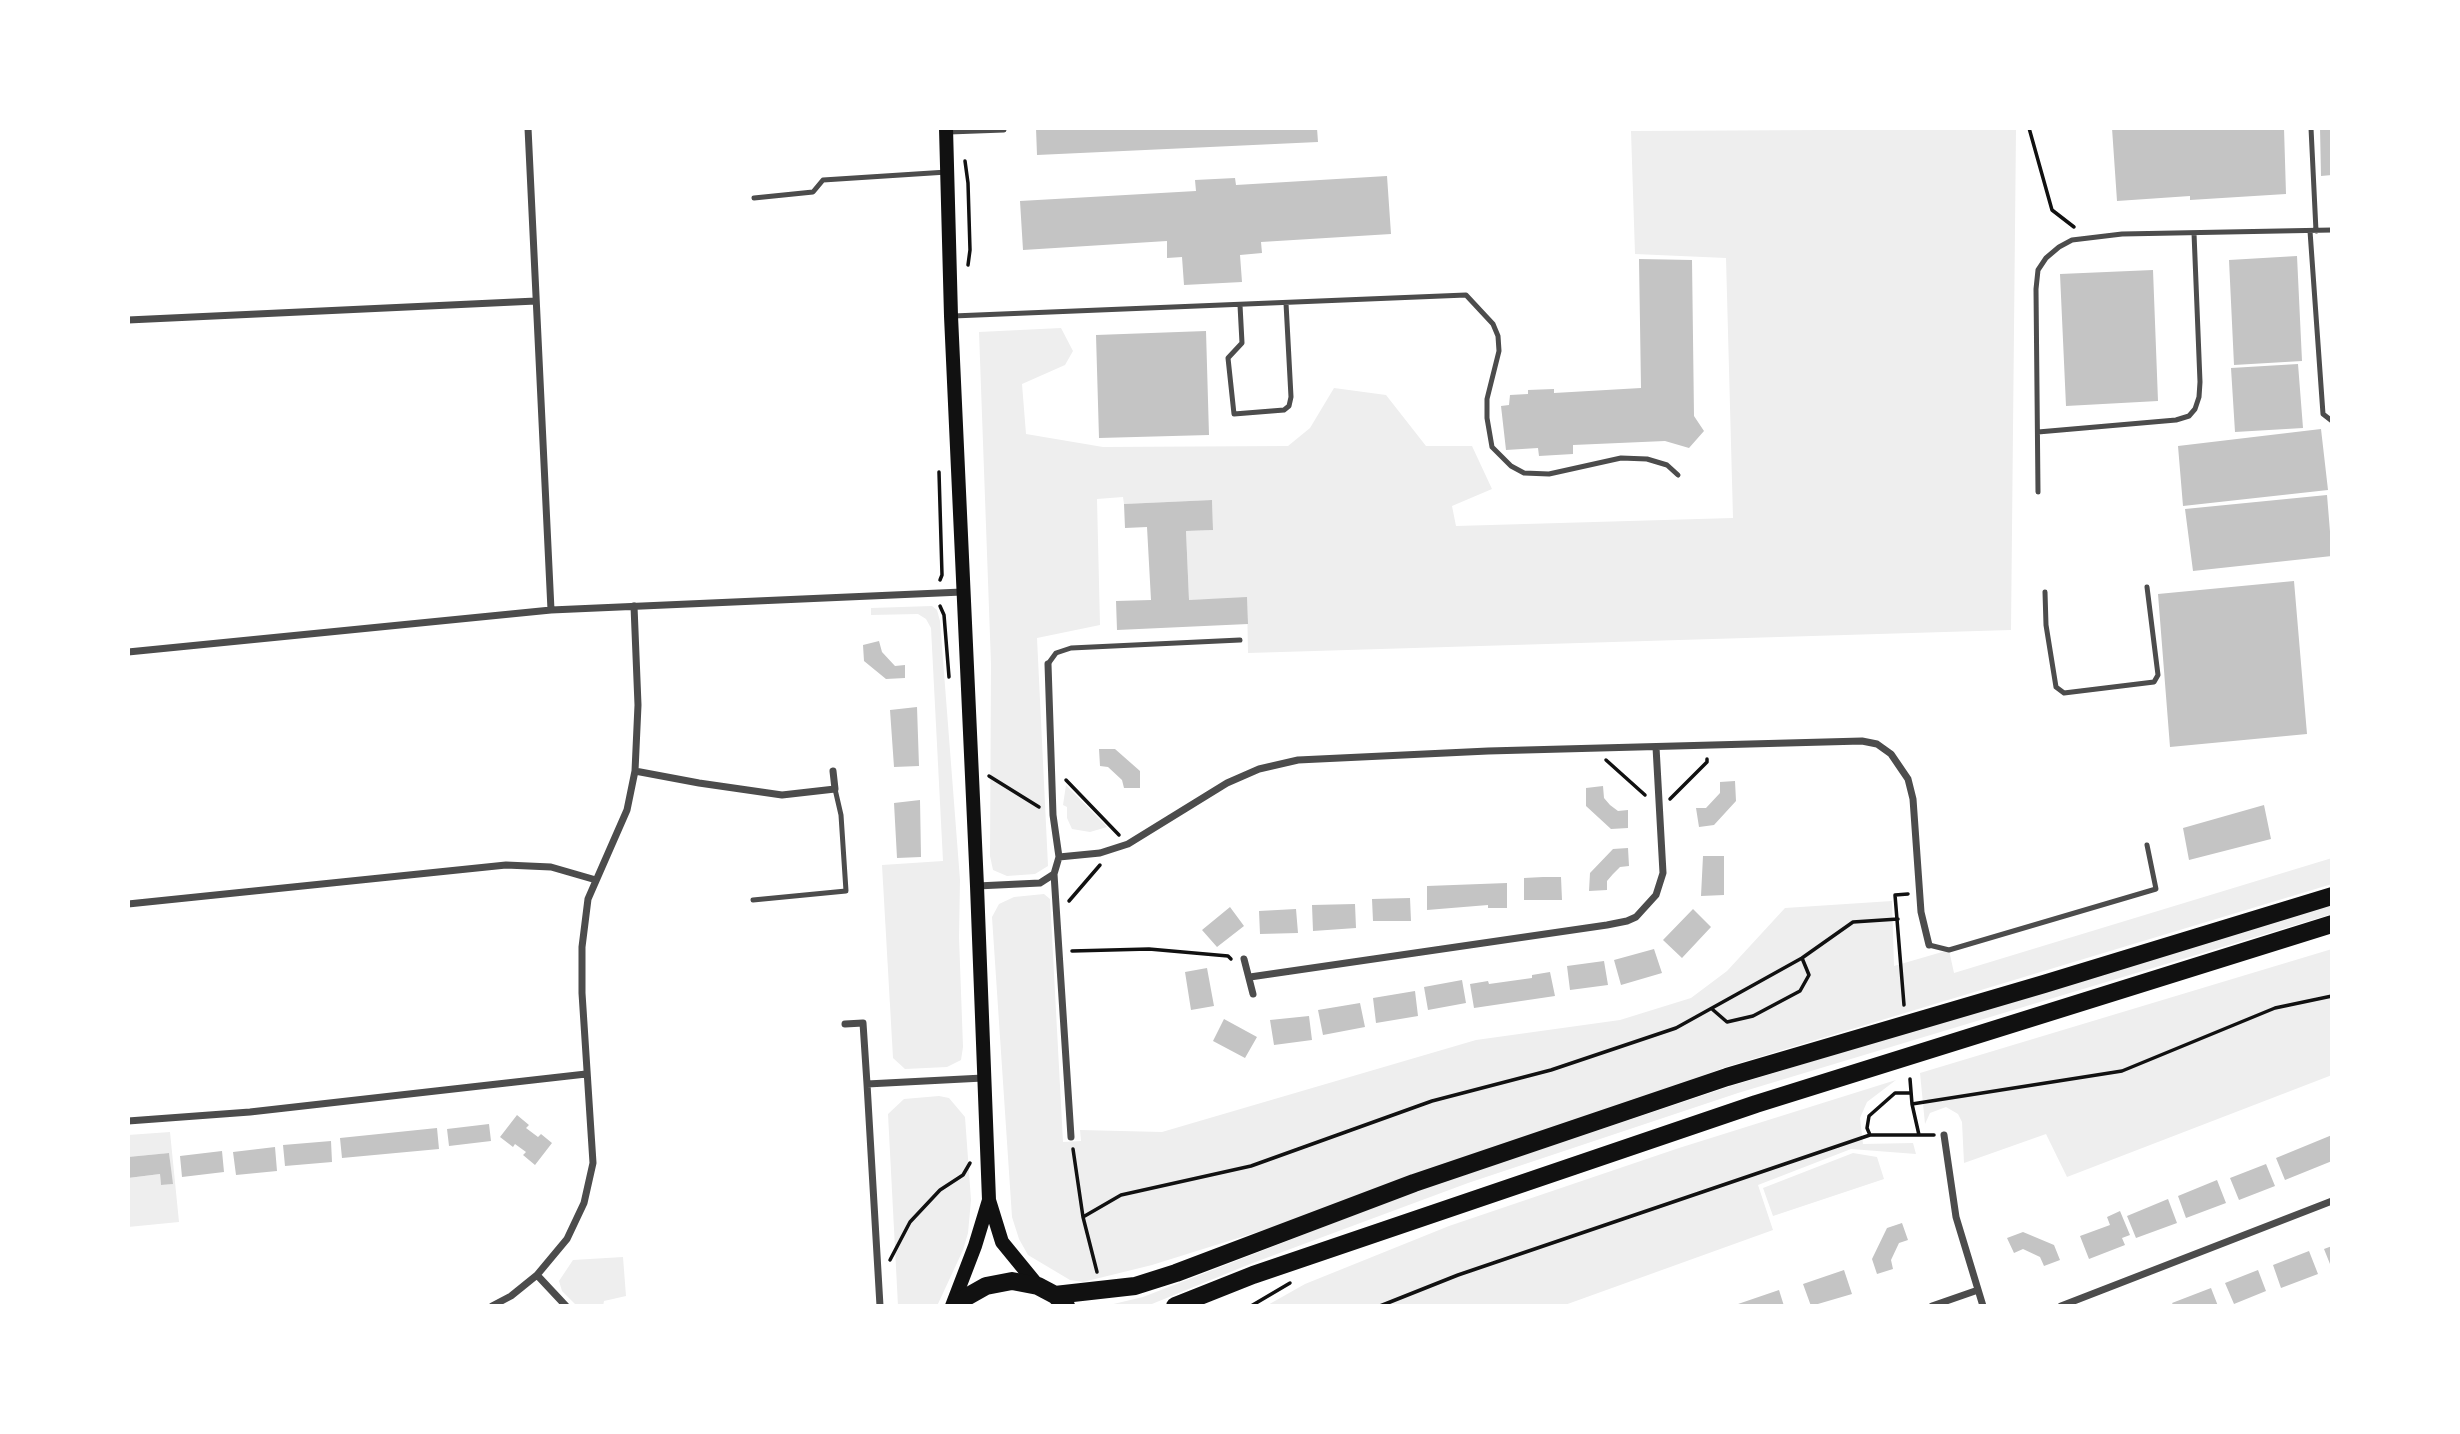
<!DOCTYPE html>
<html>
<head>
<meta charset="utf-8">
<style>
	body { margin:0 }
	#map { position:relative; width:2460px; height:1434px; overflow:hidden; background:#fff; font-family:"Public Sans",sans-serif }
	canvas { display:block }
	.frame { position:absolute; inset:0; border:130px solid #fff; pointer-events:none }
</style>
</head>
<body>
<div id="map">
<canvas width="2460" height="1434"></canvas>
<div class="frame"></div>
</div>
<script>
const ctx = document.querySelector('canvas').getContext('2d');
ctx.lineJoin = 'round';
function fill(path, color) {
  ctx.fillStyle = color;
  ctx.fill(path, 'evenodd');
}
function poly(rows) {
  const path = new Path2D();
  for (const r of rows) {
    path.moveTo(r[0], r[1]);
    for (let i = 2; i < r.length; i += 2) path.lineTo(r[i], r[i + 1]);
  }
  return path;
}
function strokePath(path, color, width, dash) {
  ctx.strokeStyle = color;
  ctx.lineWidth = width;
  ctx.lineCap = dash ? 'butt' : 'round';
  ctx.setLineDash(dash || []);
  ctx.stroke(path);
}
const green = poly([
	[2016,129,2011,630,1248,653,1247,598,1189,600,1186,531,1213,530,1212,500,1124,504,1123,497,1097,499,1100,625,1037,638,1048,866,1035,874,1007,876,993,870,990,856,991,664,979,332,1061,328,1073,351,1065,365,1022,384,1026,434,1103,447,1288,446,1310,428,1334,388,1386,395,1426,446,1472,446,1492,489,1452,506,1456,526,1733,518,1726,258,1635,254,1631,131],
	[932,606,937,610,940,621,960,880,959,937,963,1047,961,1060,947,1067,905,1069,893,1058,882,865,943,861,931,628,926,619,918,614,871,615,871,608],
	[1066,785,1107,827,1090,832,1072,829,1067,818,1067,807,1063,805],
	[2332,858,2332,884,1726,1067,1414,1183,1152,1265,1083,1282,1070,1280,1028,1255,1019,1239,1012,1217,992,917,999,904,1014,897,1044,894,1050,899,1063,1142,1081,1141,1080,1130,1162,1132,1476,1040,1620,1020,1691,998,1727,971,1785,908,1892,901,1894,966,1949,950,1954,973],
	[2332,900,2332,914,1738,1093,1468,1183,1250,1264,1147,1306,1105,1306,1143,1297,1416,1191,1731,1086,2047,990],
	[2332,949,2332,1075,2067,1177,2046,1134,1964,1163,1962,1122,1958,1114,1946,1107,1930,1113,1925,1124,1920,1073],
	[1896,1080,1867,1102,1860,1118,1863,1144,1913,1143,1916,1154,1851,1149,1758,1185,1773,1230,1562,1306,1266,1306,1305,1284,1449,1226,1679,1148],
	[939,1096,949,1098,965,1117,971,1200,968,1233,963,1250,937,1306,898,1306,888,1114,904,1099],
	[170,1132,179,1222,128,1227,128,1178,160,1174,161,1185,172,1184,169,1153,128,1157,128,1135],
	[1853,1153,1877,1157,1884,1179,1773,1216,1763,1188],
	[623,1257,626,1296,604,1301,603,1306,577,1306,562,1291,559,1281,573,1260]
]);
const building = poly([
	[1036,128,1317,128,1318,142,1037,155],
	[2112,128,2284,128,2286,194,2190,200,2190,196,2117,201],
	[2320,128,2332,128,2332,175,2321,176],
	[1387,176,1391,234,1261,242,1262,253,1240,255,1242,282,1184,285,1182,257,1167,258,1167,241,1023,250,1020,201,1196,191,1195,180,1235,178,1236,185],
	[2297,256,2302,361,2234,365,2229,260],
	[1639,259,1692,260,1694,416,1704,431,1689,448,1665,441,1573,445,1573,454,1539,456,1538,448,1506,450,1501,406,1509,405,1510,395,1528,394,1528,390,1554,389,1554,393,1641,388],
	[2153,270,2158,401,2066,406,2060,274],
	[1206,331,1209,435,1099,438,1096,335],
	[2298,364,2303,428,2235,432,2231,368],
	[2321,429,2328,490,2183,506,2178,446],
	[2327,495,2332,556,2193,571,2185,509],
	[1212,500,1213,530,1186,531,1189,600,1247,597,1248,624,1117,630,1116,601,1151,600,1147,527,1125,528,1124,504],
	[2294,581,2307,734,2170,747,2158,594],
	[879,641,882,652,895,666,905,665,905,678,886,679,864,661,863,645],
	[917,707,919,766,894,767,890,710],
	[1099,749,1115,749,1140,771,1140,788,1124,788,1122,780,1108,767,1100,766],
	[1735,781,1736,801,1714,825,1699,827,1696,808,1706,808,1720,793,1720,782],
	[1603,786,1604,798,1610,805,1618,811,1628,810,1628,828,1611,829,1586,806,1586,788],
	[920,800,921,857,897,858,894,803],
	[2264,805,2271,839,2189,860,2183,828],
	[1628,848,1629,866,1620,867,1613,874,1607,881,1607,890,1589,891,1590,873,1613,849],
	[1703,856,1724,856,1724,895,1701,896],
	[1543,877,1561,877,1562,900,1524,900,1524,878],
	[1507,883,1507,908,1488,908,1488,905,1427,910,1427,886],
	[1410,898,1411,921,1373,921,1372,899],
	[1355,904,1356,928,1313,931,1312,905],
	[1230,907,1244,926,1217,947,1202,930],
	[1296,909,1298,933,1260,934,1259,911],
	[1693,909,1711,927,1682,958,1663,940],
	[1654,949,1662,973,1621,985,1614,960],
	[1604,961,1608,985,1570,990,1567,966],
	[1207,968,1214,1006,1191,1010,1185,972],
	[1550,972,1555,996,1474,1008,1470,984,1488,981,1489,984,1532,978,1532,975],
	[1462,980,1466,1003,1428,1010,1424,987],
	[1415,991,1418,1016,1376,1023,1373,998],
	[1360,1003,1365,1027,1323,1035,1318,1010],
	[1309,1016,1312,1040,1274,1045,1270,1020],
	[1224,1019,1257,1037,1245,1058,1213,1041],
	[517,1115,529,1125,526,1128,538,1137,541,1134,552,1143,535,1165,523,1155,526,1152,515,1144,513,1147,500,1137],
	[489,1124,491,1141,449,1146,447,1129],
	[437,1128,439,1149,342,1158,340,1138],
	[2332,1135,2332,1161,2285,1180,2276,1158],
	[331,1141,332,1162,285,1166,283,1145],
	[275,1147,277,1171,236,1175,233,1152],
	[222,1151,224,1172,182,1177,180,1156],
	[169,1153,173,1184,161,1185,160,1174,128,1178,128,1157],
	[2266,1164,2275,1186,2239,1200,2230,1178],
	[2217,1180,2226,1203,2186,1218,2178,1196],
	[2168,1199,2177,1223,2136,1238,2127,1216],
	[2120,1211,2130,1235,2122,1238,2125,1245,2089,1259,2080,1236,2110,1225,2107,1217],
	[1902,1223,1908,1240,1899,1243,1891,1260,1893,1269,1877,1274,1872,1259,1887,1228],
	[2023,1232,2054,1245,2060,1260,2044,1266,2040,1257,2023,1249,2014,1253,2007,1238],
	[2332,1246,2332,1269,2324,1249],
	[2309,1251,2318,1274,2281,1288,2273,1265],
	[1844,1270,1852,1294,1811,1306,1803,1284],
	[2258,1270,2266,1291,2234,1304,2225,1283],
	[2211,1288,2218,1306,2174,1306,2172,1303],
	[1779,1290,1784,1306,1739,1306,1738,1304]
]);
const path = poly([
	[2029,128,2052,210,2074,227],
	[965,161,968,183,970,250,968,265],
	[939,472,942,575,940,580],
	[940,606,944,615,949,677],
	[1606,760,1645,795],
	[989,776,1039,807],
	[1066,780,1119,835],
	[1670,799,1707,762,1707,759],
	[1069,901,1100,865],
	[1072,951,1149,949,1228,956,1231,959],
	[1904,1005,1895,895,1908,894],
	[1712,1009,1727,1022,1753,1016,1800,991,1809,975,1802,958],
	[1910,1079,1912,1104,1919,1135,1934,1135],
	[1912,1104,2122,1071,2275,1008,2332,996],
	[1870,1135,1867,1128,1869,1116,1895,1093,1911,1093],
	[1073,1149,1083,1217,1097,1272],
	[1083,1217,1121,1195,1251,1166,1432,1101,1551,1070,1676,1028,1802,958,1853,922,1898,919],
	[890,1260,910,1222,940,1190,963,1175,970,1163],
	[1251,1306,1290,1283],
	[1380,1306,1458,1275,1870,1135,1919,1135]
]);
const service = poly([
	[2311,128,2316,231],
	[949,132,1004,130,1004,128],
	[754,198,813,192,823,180,947,172],
	[2310,231,2323,414,2332,421],
	[1240,305,1242,343,1228,358,1234,414,1284,410,1289,406,1291,397,1286,303],
	[953,316,1466,295,1493,324,1498,336,1499,351,1487,399,1487,418,1492,447,1511,466,1524,473,1549,474,1621,458,1647,459,1667,465,1678,475],
	[2038,432,2176,420,2189,416,2195,409,2199,397,2200,382,2194,233],
	[2038,492,2036,289,2038,270,2046,258,2059,247,2072,240,2122,234,2332,230],
	[2045,592,2046,625,2056,687,2064,693,2154,682,2158,675,2147,587],
	[1048,664,1056,653,1071,648,1240,640],
	[753,900,846,891,841,815,835,789],
	[1929,945,1949,950,2156,889,2147,845]
]);
const minor = poly([
	[528,128,551,610],
	[128,320,536,301],
	[128,652,551,610,962,592],
	[1048,664,1053,815,1059,857],
	[635,771,699,783,782,795,835,789,833,771],
	[1059,857,1100,853,1128,844,1227,783,1259,769,1298,760,1488,751,1862,741,1877,744,1891,754,1908,779,1913,799,1921,912,1929,945],
	[1054,874,1071,1137],
	[977,886,1040,883,1054,874,1059,857],
	[128,904,506,865,551,867,596,880],
	[1244,959,1253,994],
	[1250,977,1607,925,1627,921,1636,917,1656,895,1663,873,1656,747],
	[845,1024,863,1023,867,1084],
	[128,1121,250,1112,586,1074],
	[1944,1135,1956,1217,1983,1306],
	[537,1275,566,1306],
	[492,1306,511,1296,537,1275,567,1239,584,1203,593,1163,582,993,582,947,588,899,627,810,635,771,638,705,634,606],
	[880,1306,867,1084,983,1078],
	[1932,1306,1978,1290],
	[2061,1306,2332,1201]
]);
const secondary = poly([
	[946,128,951,316,977,886,989,1200,1002,1242,1038,1286],
	[952,1306,975,1246,989,1200]
]);
const trunk = poly([
	[1055,1295,1135,1286,1176,1273,1414,1183,1727,1077,2044,984,2332,896],
	[957,1306,963,1299,986,1286,1012,1281,1038,1286,1055,1295,1066,1306],
	[1175,1306,1253,1275,1756,1104,2332,924]
]);
fill(green, '#eee');
fill(building, '#c4c4c4');
strokePath(path, '#111', 3.5);
strokePath(service, '#4c4c4c', 5);
strokePath(minor, '#4c4c4c', 7);
strokePath(secondary, '#111', 14);
strokePath(trunk, '#111', 18);
</script>
</body>
</html>
